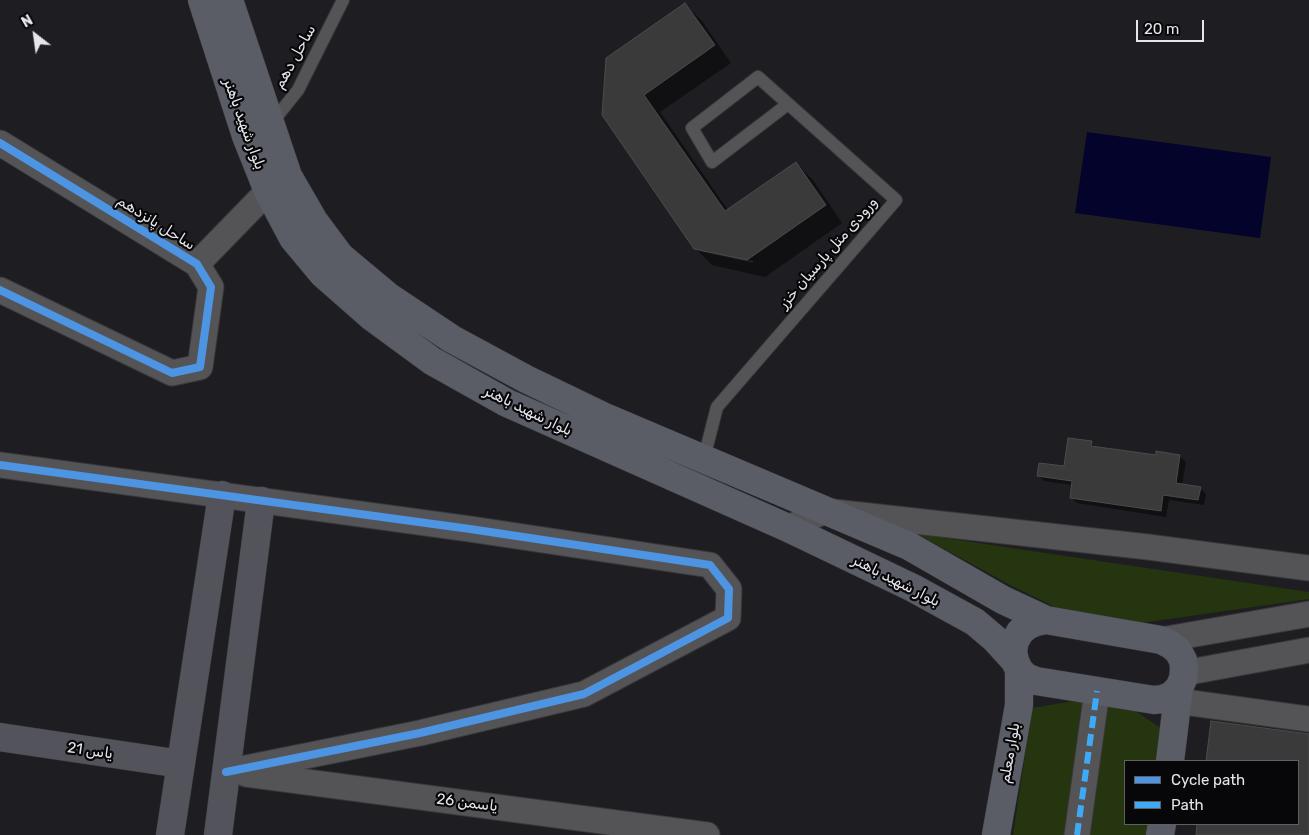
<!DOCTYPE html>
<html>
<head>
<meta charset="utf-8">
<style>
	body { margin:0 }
	#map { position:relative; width:1309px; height:835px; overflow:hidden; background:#1e1e22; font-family:Rubik,sans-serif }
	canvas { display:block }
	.legend { position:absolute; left:1124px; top:760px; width:175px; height:65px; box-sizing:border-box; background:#07070a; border:1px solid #606064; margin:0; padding:6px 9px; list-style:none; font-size:15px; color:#e5e5ea }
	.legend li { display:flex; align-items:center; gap:10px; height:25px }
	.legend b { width:25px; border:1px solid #606064 }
	.north { position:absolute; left:10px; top:10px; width:50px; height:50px; -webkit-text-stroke:4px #07070a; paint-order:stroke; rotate:330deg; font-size:14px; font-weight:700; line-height:20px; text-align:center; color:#e5e5ea }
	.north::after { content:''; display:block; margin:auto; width:18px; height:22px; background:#e5e5ea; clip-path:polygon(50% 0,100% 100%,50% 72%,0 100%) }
	.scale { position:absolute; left:1136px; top:20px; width:68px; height:22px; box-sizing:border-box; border:2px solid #e5e5ea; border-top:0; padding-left:6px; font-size:15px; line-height:18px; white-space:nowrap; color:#e5e5ea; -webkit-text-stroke:4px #07070a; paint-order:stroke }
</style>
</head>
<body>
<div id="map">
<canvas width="1309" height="835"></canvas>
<ul class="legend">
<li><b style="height:6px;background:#4d94e3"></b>Cycle path</li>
<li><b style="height:6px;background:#3fa9f5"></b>Path</li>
</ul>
<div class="north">N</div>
<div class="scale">20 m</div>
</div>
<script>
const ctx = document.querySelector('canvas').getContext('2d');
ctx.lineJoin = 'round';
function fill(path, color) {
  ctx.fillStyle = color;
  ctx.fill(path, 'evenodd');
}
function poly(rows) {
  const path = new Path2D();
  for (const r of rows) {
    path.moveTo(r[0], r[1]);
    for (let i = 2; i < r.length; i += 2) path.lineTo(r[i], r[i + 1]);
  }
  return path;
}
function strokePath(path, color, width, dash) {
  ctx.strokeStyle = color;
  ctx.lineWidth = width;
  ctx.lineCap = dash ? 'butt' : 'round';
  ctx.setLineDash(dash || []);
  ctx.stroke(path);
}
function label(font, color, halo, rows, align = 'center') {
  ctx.font = font + ' Rubik,Vazirmatn,sans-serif';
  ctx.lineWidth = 4.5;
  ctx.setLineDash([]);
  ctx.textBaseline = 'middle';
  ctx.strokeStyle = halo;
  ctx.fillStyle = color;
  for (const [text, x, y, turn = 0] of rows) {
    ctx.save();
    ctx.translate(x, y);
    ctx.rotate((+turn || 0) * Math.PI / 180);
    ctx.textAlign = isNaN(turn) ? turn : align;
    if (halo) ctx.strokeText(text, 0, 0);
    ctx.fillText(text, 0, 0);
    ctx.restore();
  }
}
const green = poly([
	[917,534,1309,592,1309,599,1134,624,1067,613,1012,586],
	[1080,700,1134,710,1168,733,1163,761,1125,761,1125,824,1154,824,1152,835,1013,835,1032,708]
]);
const water = poly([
	[1087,132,1271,157,1260,238,1075,213]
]);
const shadow = poly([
	[685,4,702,21,731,63,660,112,728,210,796,163,813,180,842,223,765,277,712,265,695,248,603,115],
	[699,248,754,261,753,263,699,251],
	[1091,443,1096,448,1157,457,1180,456,1186,462,1182,485,1200,488,1206,494,1204,505,1169,500,1166,517,1077,503,1071,497,1073,485,1044,481,1038,475,1065,468],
	[1213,722,1309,735,1309,835,1197,835,1198,824,1298,824,1298,761,1207,761]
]);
const building = poly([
	[685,3,715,45,644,95,725,211,796,162,826,205,747,260,694,249,602,115,606,58,685,3],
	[1068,438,1092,441,1091,446,1156,455,1156,451,1180,455,1176,483,1201,487,1198,500,1163,495,1161,511,1070,498,1072,481,1037,476,1039,463,1064,466,1068,438],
	[1211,721,1309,734,1309,835,1196,835,1197,824,1298,824,1298,761,1206,761,1211,721]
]);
const lane = poly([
	[270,125,298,90,343,0],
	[704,458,717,407,896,200,758,77,692,128,712,162,788,104]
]);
const street = poly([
	[0,143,197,264,211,287,200,367,172,373,0,290],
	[197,264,268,191],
	[0,465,470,529,710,565,729,589,728,618,584,694,420,733,226,772],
	[788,528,825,511,1148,547,1309,568],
	[1161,640,1309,614],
	[1184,673,1309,650],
	[1177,701,1309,719],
	[246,774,707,835],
	[1077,835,1097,691]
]);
const secondary = poly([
	[0,737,181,764],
	[170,835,222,495],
	[218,835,261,501]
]);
const primary = poly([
	[202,0,246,136,268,191,293,238,323,274,372,317,432,361,507,403,788,528,913,588,975,622,995,639,1015,661],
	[229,0,288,176,314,221,340,256,389,297,452,339,526,379,607,418,909,546,1003,600,1046,620],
	[1046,620,1161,640,1171,645,1178,651,1183,660,1184,669,1183,679,1179,688,1172,695,1163,699,1154,700,1036,681,1026,677,1019,670,1015,661,1013,651,1015,641,1020,632,1027,626,1036,622,1046,620],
	[1170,761,1179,688],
	[996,835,1019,705,1019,670],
	[1160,835,1162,824]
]);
const quiet = poly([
	[1077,835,1097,691]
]);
const cycleway = poly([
	[0,143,197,264,211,287,200,367,172,373,0,290],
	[0,465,470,529,710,565,729,589,728,618,584,694,420,733,226,772]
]);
const streetNames = [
	["ساحل دهم",295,57,-61],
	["بلوار شهید باهنر",244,124,70],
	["ساحل پانزدهم",156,223,32],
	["ورودی متل پارسیان خزر",828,253,-49],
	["بلوار شهید باهنر",528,411,26],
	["بلوار شهید باهنر",896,581,27],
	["یاس 21",90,751,8],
	["بلوار معلم",1010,753,-80],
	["یاسمن 26",467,803,7]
];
fill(green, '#24350f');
fill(water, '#03032b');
fill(shadow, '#0007');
fill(building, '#3b3a3b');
strokePath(building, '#4c4b4c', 1);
strokePath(lane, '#38383b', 14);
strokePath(street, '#38383b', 27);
strokePath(secondary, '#38383b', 29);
strokePath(primary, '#38383b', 29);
strokePath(lane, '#545457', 12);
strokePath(street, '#545457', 25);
strokePath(secondary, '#53545b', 28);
strokePath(primary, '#5b5d66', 28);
strokePath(quiet, '#3fa9f5', 6, [12, 6]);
strokePath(cycleway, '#4d94e3', 8);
label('15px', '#e5e5ea', '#07070a', streetNames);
</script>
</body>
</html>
